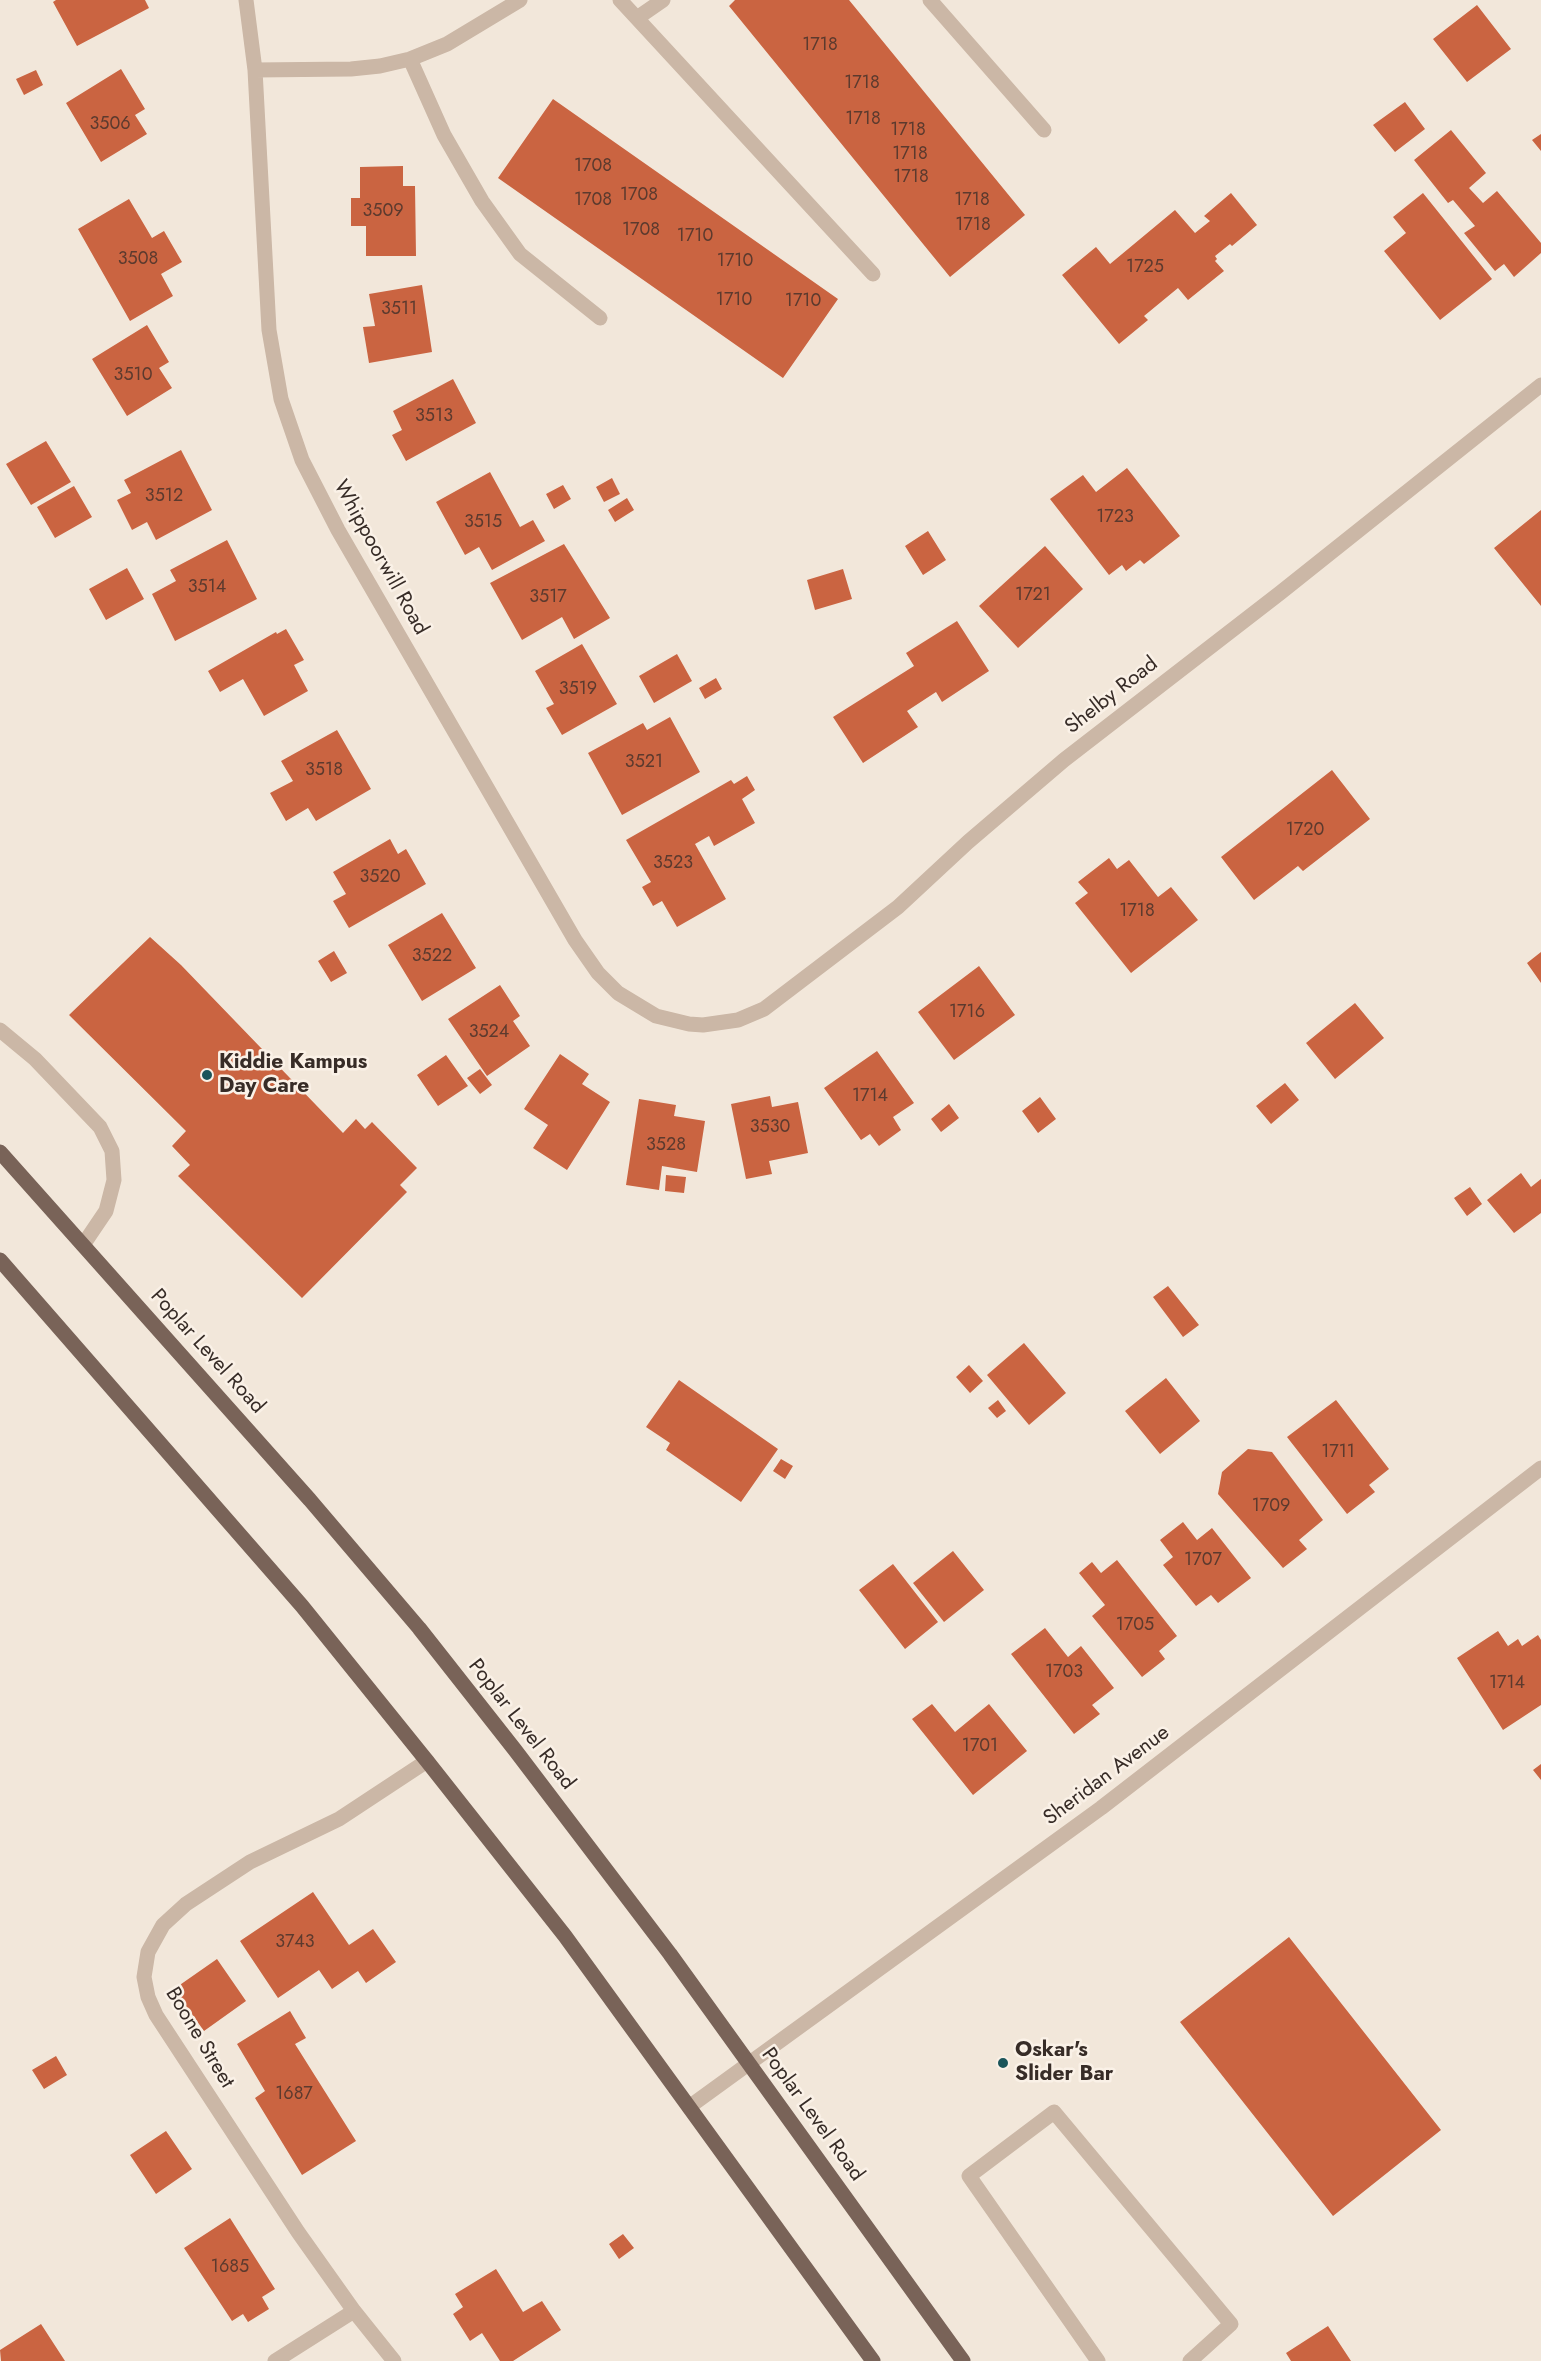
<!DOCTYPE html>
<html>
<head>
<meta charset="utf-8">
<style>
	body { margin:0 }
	canvas { display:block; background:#f2e7da }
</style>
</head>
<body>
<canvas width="1541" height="2361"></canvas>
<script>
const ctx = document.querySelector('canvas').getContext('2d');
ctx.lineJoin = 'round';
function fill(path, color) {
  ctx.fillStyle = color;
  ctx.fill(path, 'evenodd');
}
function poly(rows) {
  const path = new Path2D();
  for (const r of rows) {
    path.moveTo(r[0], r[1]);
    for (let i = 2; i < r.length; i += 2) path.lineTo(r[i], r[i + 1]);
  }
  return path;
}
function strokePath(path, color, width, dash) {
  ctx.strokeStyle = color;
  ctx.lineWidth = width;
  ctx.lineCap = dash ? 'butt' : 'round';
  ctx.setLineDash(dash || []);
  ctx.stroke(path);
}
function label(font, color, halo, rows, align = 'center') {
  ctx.font = font + ' Jost,sans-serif';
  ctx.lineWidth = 5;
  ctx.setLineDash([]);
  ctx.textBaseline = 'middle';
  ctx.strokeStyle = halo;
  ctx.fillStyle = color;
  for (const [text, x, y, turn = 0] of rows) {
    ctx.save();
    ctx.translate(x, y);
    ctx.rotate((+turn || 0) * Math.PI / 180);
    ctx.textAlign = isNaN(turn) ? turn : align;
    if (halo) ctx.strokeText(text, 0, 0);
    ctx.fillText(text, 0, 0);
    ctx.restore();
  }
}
const building = poly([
	[56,0,145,0,149,8,77,46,53,2],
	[735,0,849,0,1025,215,950,277,729,6],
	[1477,5,1511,49,1467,82,1433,39],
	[121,69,145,109,135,115,147,134,101,162,66,103],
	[36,70,43,85,24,95,16,79],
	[553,99,838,299,783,378,498,178],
	[1405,102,1425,129,1395,152,1373,125],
	[1451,130,1486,173,1469,188,1483,203,1497,191,1541,243,1541,253,1514,277,1504,264,1495,271,1464,233,1475,226,1453,200,1448,203,1414,160],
	[1541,134,1541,151,1532,140],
	[403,166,403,186,415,186,416,256,366,256,366,226,351,226,351,198,360,198,360,167],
	[1231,193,1257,225,1232,246,1230,244,1215,256,1217,259,1215,261,1224,271,1188,300,1178,288,1144,316,1148,320,1119,344,1062,275,1096,247,1110,264,1175,210,1195,233,1210,221,1204,216],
	[1423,193,1492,279,1440,320,1384,251,1406,233,1393,217],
	[129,199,152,238,164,231,182,262,161,274,173,296,130,321,78,229],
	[422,285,432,352,369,363,363,327,375,326,369,294],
	[147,325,169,362,159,368,172,388,127,416,92,359],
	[453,379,476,423,406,461,392,435,402,430,393,411],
	[46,441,71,482,31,505,6,464],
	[181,450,212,510,156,540,147,522,132,530,117,500,131,493,124,480],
	[1127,468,1180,536,1144,564,1140,560,1126,571,1122,565,1109,575,1050,499,1083,475,1096,492],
	[490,472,520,527,533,520,545,541,492,570,479,547,465,555,436,502],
	[612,478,620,494,604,502,596,487],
	[563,485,571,499,554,509,546,494],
	[74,486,92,517,55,538,37,507],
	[627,498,634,510,615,522,608,510],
	[1541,510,1541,606,1494,548],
	[928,531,946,560,923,575,905,546],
	[227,540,257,599,175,641,152,594,176,581,170,570],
	[564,544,610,618,574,639,562,617,522,640,490,583],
	[1045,546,1083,589,1018,648,979,606],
	[127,568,144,599,106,620,89,589],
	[843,569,852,599,815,610,807,580],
	[957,621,989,671,942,702,936,692,907,711,918,727,863,763,833,717,914,666,906,653],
	[286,629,304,660,294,665,308,691,264,716,243,679,220,692,208,671,276,632,277,634],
	[582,644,617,704,562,735,546,708,554,704,535,671],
	[677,654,692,681,654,703,639,676],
	[716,678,722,689,705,699,699,688],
	[670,717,700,772,622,815,588,753,643,723,647,730],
	[337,730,371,789,316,821,308,808,286,821,270,793,293,781,281,761],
	[1332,770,1370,819,1303,871,1298,866,1254,900,1221,857],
	[747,776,755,790,742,799,755,823,714,846,709,836,695,844,726,899,677,927,662,901,653,906,652,904,642,887,651,882,626,840,731,780,734,784],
	[390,839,398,854,406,849,426,884,349,928,333,901,346,894,333,872],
	[1109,858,1117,869,1129,860,1158,897,1171,887,1198,920,1131,973,1075,903,1088,893,1078,882],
	[442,913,476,968,422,1001,388,945],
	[150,937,181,965,343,1133,356,1119,365,1129,372,1122,417,1168,400,1185,407,1192,302,1298,178,1176,190,1165,172,1146,186,1131,69,1015],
	[334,951,347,973,331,982,318,961],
	[1541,952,1541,983,1527,963],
	[979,966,1015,1015,954,1060,918,1012],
	[500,985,520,1016,513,1021,530,1046,487,1076,448,1019],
	[1355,1003,1384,1038,1335,1079,1306,1043],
	[877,1051,914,1103,893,1117,901,1130,879,1146,870,1134,861,1140,824,1088],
	[560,1054,589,1074,582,1084,610,1102,567,1170,533,1148,548,1125,524,1109],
	[446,1055,468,1086,438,1106,417,1075],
	[480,1069,492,1085,480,1094,467,1078],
	[1285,1083,1299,1100,1271,1124,1256,1106],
	[770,1096,772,1107,798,1102,808,1153,769,1161,772,1174,746,1179,731,1104],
	[1040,1097,1056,1119,1038,1133,1022,1111],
	[639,1099,676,1105,674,1116,705,1121,697,1172,662,1166,659,1190,626,1185],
	[949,1104,959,1118,941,1132,931,1119],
	[1521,1173,1531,1187,1541,1179,1541,1213,1514,1233,1487,1200],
	[666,1175,686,1177,684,1193,665,1191],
	[1470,1187,1482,1204,1467,1216,1454,1198],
	[1168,1286,1199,1325,1183,1337,1153,1297],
	[1024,1343,1066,1393,1029,1425,987,1375],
	[969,1365,983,1381,970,1393,956,1377],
	[1166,1378,1200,1421,1160,1454,1125,1411],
	[679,1380,778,1449,741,1502,666,1450,670,1443,646,1427],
	[998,1400,1006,1411,997,1418,988,1408],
	[1336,1400,1389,1469,1369,1485,1375,1492,1347,1514,1287,1437],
	[1248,1449,1272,1452,1323,1520,1299,1540,1307,1549,1283,1568,1218,1494,1222,1472],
	[781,1459,793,1466,785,1479,773,1471],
	[1183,1522,1197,1540,1212,1528,1251,1578,1218,1603,1211,1595,1196,1606,1163,1565,1173,1557,1160,1540],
	[953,1551,984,1590,944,1622,913,1583],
	[1117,1560,1177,1636,1159,1651,1165,1659,1142,1677,1092,1616,1105,1605,1079,1573,1092,1562,1101,1573],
	[893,1564,938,1622,905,1649,859,1590],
	[1045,1628,1068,1657,1081,1646,1114,1688,1092,1705,1100,1714,1074,1734,1011,1654],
	[1498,1631,1508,1646,1518,1639,1522,1646,1538,1635,1541,1640,1541,1705,1503,1730,1457,1658],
	[932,1704,955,1732,989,1704,1027,1751,973,1795,912,1719],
	[1541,1764,1541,1780,1533,1770],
	[313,1892,349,1945,373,1929,396,1962,366,1983,358,1971,332,1989,319,1970,278,1998,240,1941],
	[1289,1937,1441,2130,1333,2216,1180,2022],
	[217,1959,246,2001,204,2031,174,1989],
	[290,2011,306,2038,295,2044,356,2141,302,2175,255,2098,265,2091,237,2044],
	[56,2056,67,2075,44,2089,32,2070],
	[166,2131,192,2169,156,2194,130,2155],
	[230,2218,275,2289,262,2297,269,2309,248,2322,243,2314,232,2321,184,2248],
	[623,2234,634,2248,619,2259,609,2244],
	[496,2269,523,2312,542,2301,561,2330,513,2361,500,2361,482,2333,470,2341,453,2314,463,2307,455,2294],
	[41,2324,65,2361,1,2361,0,2350],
	[1328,2326,1351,2361,1291,2361,1286,2353]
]);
const minor = poly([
	[246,0,255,70,269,330,281,399,302,460,338,530,575,940,598,973,618,993,656,1016,689,1024,703,1025,738,1020,764,1009,898,907,968,842,1064,760,1280,593,1541,385],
	[620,0,873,274],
	[930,0,1044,130],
	[637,18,663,0],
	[410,59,444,135,482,201,520,254,600,318],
	[255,70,351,69,380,66,410,59,447,44,520,0],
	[0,1030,35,1059,100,1127,112,1151,114,1180,106,1211,83,1245],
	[689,2107,1101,1808,1541,1468],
	[275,2361,354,2311],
	[394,2361,354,2311,298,2232,156,2015,148,1997,144,1977,148,1952,163,1925,186,1904,250,1862,339,1819,427,1761],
	[1098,2361,969,2176,1054,2112,1231,2324,1190,2361]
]);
const major = poly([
	[0,1152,310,1500,419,1628,515,1750,670,1954,963,2361],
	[0,1260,302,1606,427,1761,565,1936,873,2361]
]);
const markers = [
	[207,1075,6,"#1b555a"],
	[1003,2063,6,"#1b555a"]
];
const numberNames = [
	["1718",820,46],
	["1718",862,84],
	["1718",863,120],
	["3506",110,125],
	["1718",908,131],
	["1718",910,155],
	["1708",593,167],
	["1718",911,178],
	["1708",639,196],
	["1708",593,201],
	["1718",972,201],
	["3509",383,212],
	["1718",973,226],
	["1708",641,231],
	["1710",695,237],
	["3508",138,260],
	["1710",735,262],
	["1725",1145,268],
	["1710",734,301],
	["1710",803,302],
	["3511",399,310],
	["3510",133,376],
	["3513",434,417],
	["3512",164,497],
	["1723",1115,518],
	["3515",483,523],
	["3514",207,588],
	["1721",1033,596],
	["3517",548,598],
	["3519",578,690],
	["3521",644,763],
	["3518",324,771],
	["1720",1305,831],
	["3523",673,864],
	["3520",380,878],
	["1718",1137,912],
	["3522",432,957],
	["1716",967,1013],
	["3524",489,1033],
	["1714",870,1097],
	["3530",770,1128],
	["3528",666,1146],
	["1711",1338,1453],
	["1709",1271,1507],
	["1707",1203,1561],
	["1705",1135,1626],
	["1703",1064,1673],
	["1714",1507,1684],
	["1701",980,1747],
	["3743",295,1943],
	["1687",294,2095],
	["1685",230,2268]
];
const streetNames = [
	["Whippoorwill Road",380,558,61],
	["Shelby Road",1112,696,-38],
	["Poplar Level Road",207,1352,48],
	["Poplar Level Road",521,1725,52],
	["Sheridan Avenue",1107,1776,-37],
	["Boone Street",199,2038,59],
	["Poplar Level Road",812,2115,54]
];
const poiNames = [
	["Kiddie Kampus",219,1063],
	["Day Care",219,1087],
	["Oskar's",1015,2051],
	["Slider Bar",1015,2075]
];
fill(building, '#ca6441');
strokePath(minor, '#cbb7a6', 15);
strokePath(major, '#796358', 15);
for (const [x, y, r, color] of markers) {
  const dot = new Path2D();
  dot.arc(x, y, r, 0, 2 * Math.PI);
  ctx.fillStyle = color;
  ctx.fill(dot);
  strokePath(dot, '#faf1e7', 2);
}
label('18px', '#5c3a2e', null, numberNames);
label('21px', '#372c27', '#faf1e7', streetNames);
label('bold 21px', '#372c27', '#faf1e7', poiNames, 'left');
</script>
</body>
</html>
